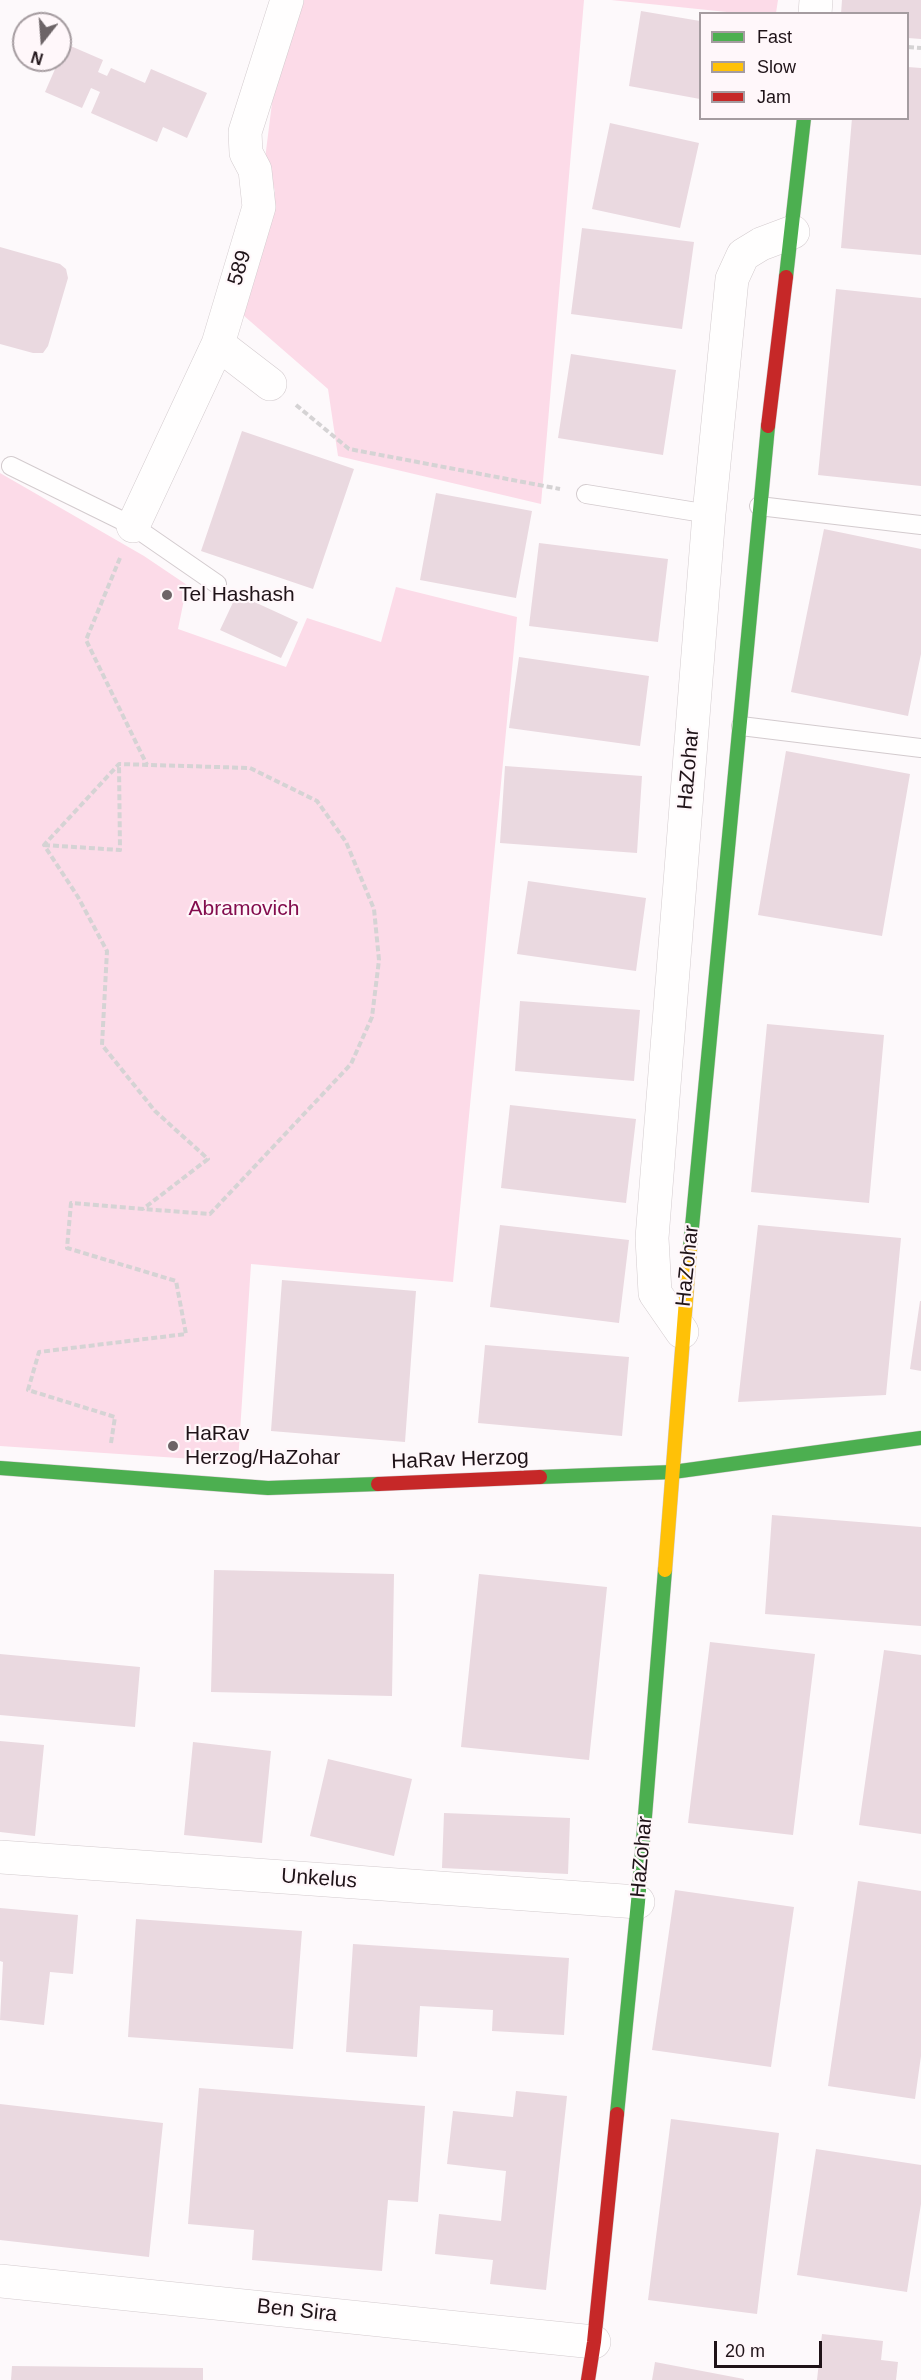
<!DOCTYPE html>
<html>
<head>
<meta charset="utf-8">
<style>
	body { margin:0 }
	#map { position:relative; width:921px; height:2380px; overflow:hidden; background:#fdf9fb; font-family:Arial,sans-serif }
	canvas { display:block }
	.legend { position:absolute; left:699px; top:12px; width:210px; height:108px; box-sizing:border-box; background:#fff7fa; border:2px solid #a59ca0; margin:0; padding:8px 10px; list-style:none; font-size:18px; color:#1f1318 }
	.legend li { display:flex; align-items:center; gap:12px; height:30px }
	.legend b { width:30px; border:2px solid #a59ca0 }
	.north { position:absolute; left:12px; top:12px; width:60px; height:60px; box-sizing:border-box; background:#fff7fa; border:2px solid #a59ca0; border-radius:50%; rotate:197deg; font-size:16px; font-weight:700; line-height:24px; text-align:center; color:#1f1318 }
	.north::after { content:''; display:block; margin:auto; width:21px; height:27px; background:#6d6467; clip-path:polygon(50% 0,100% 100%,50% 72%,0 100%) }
	.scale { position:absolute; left:714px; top:2341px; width:108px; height:27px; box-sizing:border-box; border:3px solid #1f1318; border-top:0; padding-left:8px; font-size:18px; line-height:21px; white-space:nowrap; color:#1f1318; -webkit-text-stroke:4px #fff7fa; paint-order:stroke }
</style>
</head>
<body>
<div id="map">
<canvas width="921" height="2380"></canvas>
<ul class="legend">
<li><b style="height:8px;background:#4caf50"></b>Fast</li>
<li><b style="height:8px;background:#ffc107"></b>Slow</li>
<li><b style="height:8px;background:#c62828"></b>Jam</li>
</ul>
<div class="north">N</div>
<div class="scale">20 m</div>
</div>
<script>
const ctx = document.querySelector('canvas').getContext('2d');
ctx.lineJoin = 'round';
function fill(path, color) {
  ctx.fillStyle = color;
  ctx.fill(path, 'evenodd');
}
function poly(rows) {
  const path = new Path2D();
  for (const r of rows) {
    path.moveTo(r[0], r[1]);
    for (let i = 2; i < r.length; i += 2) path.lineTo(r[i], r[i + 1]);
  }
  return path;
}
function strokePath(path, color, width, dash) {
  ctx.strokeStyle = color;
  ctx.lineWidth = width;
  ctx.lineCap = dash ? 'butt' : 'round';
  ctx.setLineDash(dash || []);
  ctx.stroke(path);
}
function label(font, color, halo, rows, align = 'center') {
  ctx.font = font + ' Arial,sans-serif';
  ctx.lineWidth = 4.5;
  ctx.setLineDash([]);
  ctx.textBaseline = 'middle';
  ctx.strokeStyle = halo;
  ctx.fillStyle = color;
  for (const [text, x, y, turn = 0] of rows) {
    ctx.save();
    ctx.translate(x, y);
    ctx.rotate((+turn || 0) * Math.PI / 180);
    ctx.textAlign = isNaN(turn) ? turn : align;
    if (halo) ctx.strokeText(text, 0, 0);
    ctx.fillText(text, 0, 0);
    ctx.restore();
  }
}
const green = poly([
	[303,0,584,0,541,504,338,456,328,389,243,315,259,262,275,191,265,159,273,95,284,41],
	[611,0,778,0,776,13,746,14],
	[0,473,144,556,187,585,178,629,286,667,307,618,381,642,396,587,517,617,453,1282,251,1264,238,1462,0,1446]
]);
const building = poly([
	[842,0,921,0,921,39,908,38,908,14,841,14],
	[641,11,700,21,700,99,629,86],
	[66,44,103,60,98,72,107,76,111,68,145,83,151,69,207,93,187,138,163,127,157,142,91,113,100,92,91,88,82,108,45,92],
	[908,67,921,68,921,255,841,248,852,118,908,118],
	[610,123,699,143,680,228,592,209],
	[582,228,694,242,682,329,571,314],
	[0,247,60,264,66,269,68,278,48,346,43,353,33,353,0,344],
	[836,289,921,298,921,486,818,475],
	[571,354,676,370,663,455,558,438],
	[242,431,354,469,313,589,201,551],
	[436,493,532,511,516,598,420,580],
	[824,529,921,549,921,654,908,716,791,692],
	[539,543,668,559,658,642,529,626],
	[237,594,298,622,281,658,220,630],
	[519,657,649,676,640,746,509,728],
	[786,751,910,774,882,936,758,915],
	[505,766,642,776,637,853,500,843],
	[528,881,646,898,636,971,517,954],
	[520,1001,640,1010,634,1081,515,1071],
	[767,1024,884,1035,869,1203,751,1192],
	[510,1105,636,1119,626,1203,501,1188],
	[500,1225,629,1240,619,1323,490,1307],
	[758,1225,901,1238,886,1395,738,1402],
	[282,1280,416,1291,405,1442,271,1431],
	[920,1301,921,1301,921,1371,910,1369],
	[485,1345,629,1357,622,1436,478,1423],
	[772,1515,921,1527,921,1626,765,1614],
	[214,1570,394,1574,392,1696,211,1692],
	[479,1574,607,1587,589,1760,461,1747],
	[710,1642,815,1654,793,1835,688,1823],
	[884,1650,921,1655,921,1834,859,1825],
	[0,1654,140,1667,135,1727,0,1715],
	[0,1741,44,1745,35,1836,0,1832],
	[193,1742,271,1751,262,1843,184,1835],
	[328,1759,412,1779,394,1856,310,1836],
	[444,1813,570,1818,568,1874,442,1868],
	[858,1881,921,1891,921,2056,915,2099,828,2086],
	[675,1890,794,1907,771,2067,652,2050],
	[0,1908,78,1915,73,1974,50,1972,44,2025,0,2020,3,1962,0,1961],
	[136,1919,302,1931,293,2049,128,2037],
	[353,1944,569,1958,564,2035,492,2031,493,2010,420,2006,417,2057,346,2052],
	[199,2088,425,2106,418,2202,388,2200,382,2271,252,2260,254,2230,188,2224],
	[516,2091,567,2096,546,2290,490,2284,493,2260,435,2254,439,2214,501,2221,506,2171,447,2164,453,2111,513,2117],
	[0,2104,163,2123,149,2257,0,2240],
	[671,2119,779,2133,757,2314,648,2300],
	[816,2149,921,2165,921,2204,907,2292,797,2275],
	[822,2334,883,2341,881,2360,898,2362,896,2380,817,2380],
	[655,2362,744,2379,744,2380,652,2380],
	[12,2366,203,2368,203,2380,11,2380]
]);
const path = poly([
	[908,47,921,48],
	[296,405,349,449,560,489],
	[120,558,86,640,147,765],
	[44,845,120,850,119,764],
	[111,1443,115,1417,28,1390,39,1352,186,1334,176,1281,67,1248,71,1203,143,1209,210,1214,351,1064,372,1017,379,960,374,909,346,842,317,801,250,768,119,764,44,845,78,897,107,951,102,1045,155,1111,208,1159,143,1209]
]);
const lane = poly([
	[11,466,133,526,217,584],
	[586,494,709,514],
	[759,506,921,525],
	[741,726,921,748]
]);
const street = poly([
	[815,14,816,0],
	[218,344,270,384],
	[133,526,218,344,259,207,255,170,246,153,245,132,287,0],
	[682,1332,655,1293,652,1238,709,514,732,279,743,255,761,244,793,232],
	[0,1857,638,1902],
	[0,2281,594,2342]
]);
const fast = poly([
	[786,277,804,118],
	[690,1248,768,426],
	[0,1468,268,1488,378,1484],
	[540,1477,673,1472,921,1438],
	[617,2114,638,1902,665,1570]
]);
const slow = poly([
	[665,1570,690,1248]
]);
const jam = poly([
	[768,426,786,277],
	[378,1484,540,1477],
	[588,2380,594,2342,617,2114]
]);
const markers = [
	[167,595,6,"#6d6467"],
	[173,1446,6,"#6d6467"]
];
const streetNames = [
	["589",240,268,-73],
	["HaZohar",689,769,-85],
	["HaZohar",688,1266,-84],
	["HaRav Herzog",460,1460,-2],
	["HaZohar",642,1857,-85],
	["Unkelus",319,1879,4],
	["Ben Sira",297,2311,6]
];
const poiNames = [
	["Tel Hashash",179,595],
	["HaRav",185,1434],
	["Herzog/HaZohar",185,1458]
];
const parkNames = [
	["Abramovich",244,909]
];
fill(green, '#fcdbe8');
fill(building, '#ead9e0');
strokePath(lane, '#d3cbce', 20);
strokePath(street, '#d3cbce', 34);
strokePath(fast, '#d3cbce', 15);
strokePath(slow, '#d3cbce', 15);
strokePath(jam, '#d3cbce', 15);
strokePath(path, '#d5d3d4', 4, [6, 3]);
strokePath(lane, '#fffefe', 18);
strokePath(street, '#fffefe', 33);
strokePath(fast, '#4caf50', 14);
strokePath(slow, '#ffc107', 14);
strokePath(jam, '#c62828', 14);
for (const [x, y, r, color] of markers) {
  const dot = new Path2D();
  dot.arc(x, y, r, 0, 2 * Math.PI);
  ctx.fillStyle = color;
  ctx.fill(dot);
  strokePath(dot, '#fff7fa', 2);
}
label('21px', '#1f1318', '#fff7fa', streetNames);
label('21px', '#1f1318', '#fff7fa', poiNames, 'left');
label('21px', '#830d4e', '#fff7fa', parkNames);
</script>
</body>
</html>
